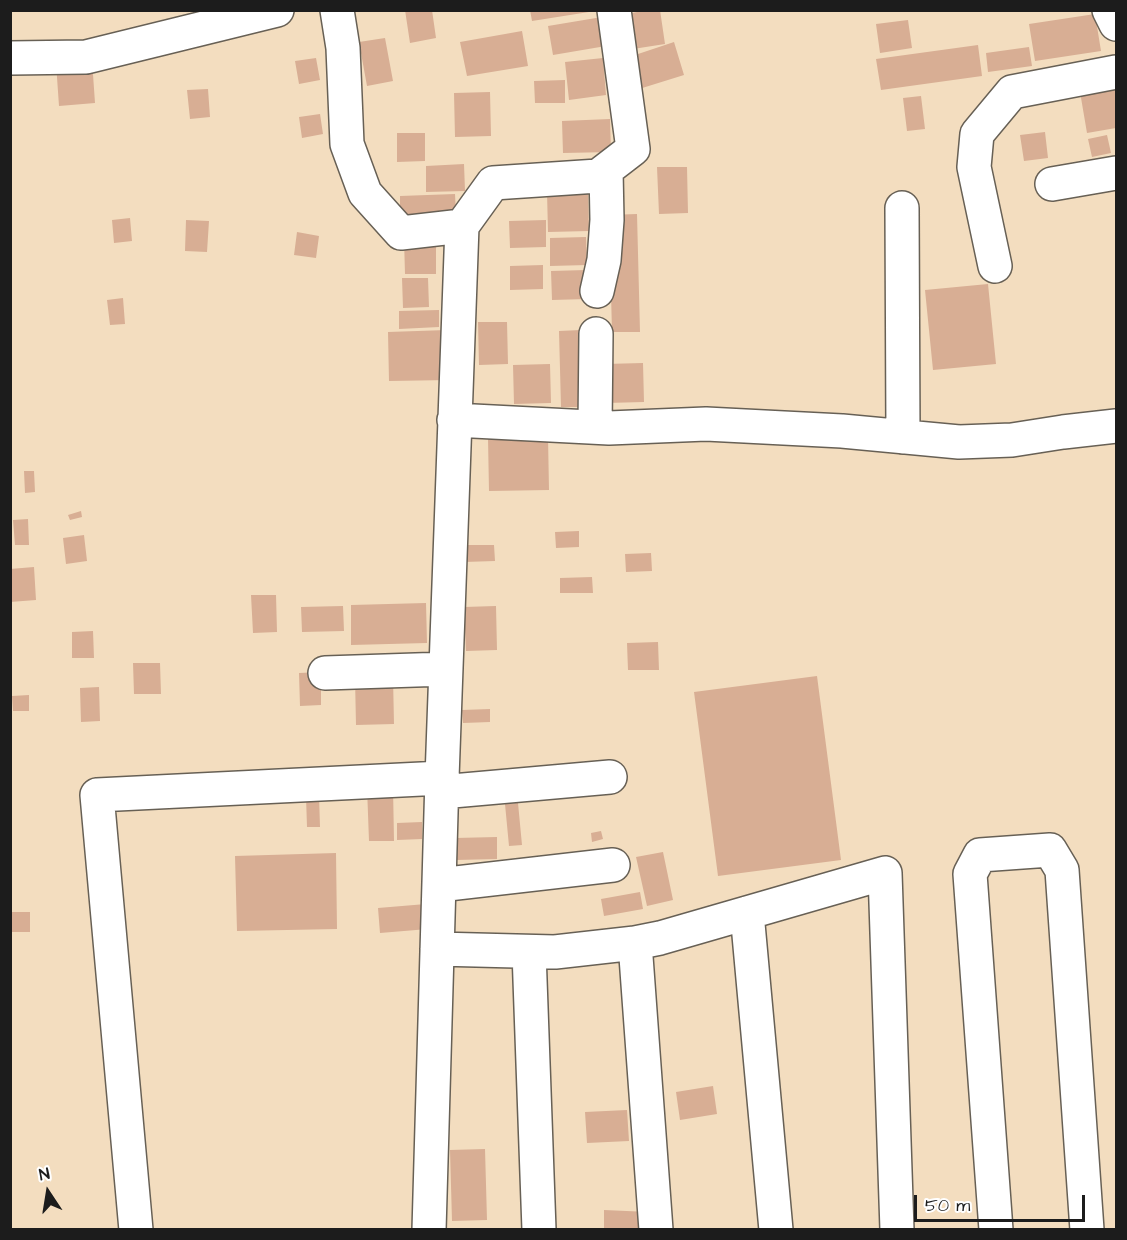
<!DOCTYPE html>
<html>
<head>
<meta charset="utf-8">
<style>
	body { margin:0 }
	#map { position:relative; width:1127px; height:1240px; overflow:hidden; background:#f3ddbf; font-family:"Architects Daughter",sans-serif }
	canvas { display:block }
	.frame { position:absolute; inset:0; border:12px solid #1c1c1c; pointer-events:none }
	.north { position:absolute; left:18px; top:1162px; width:60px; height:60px; -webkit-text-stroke:4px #fff; paint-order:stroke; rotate:348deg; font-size:16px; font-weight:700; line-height:24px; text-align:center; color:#1c1c1c }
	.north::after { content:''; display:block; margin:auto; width:21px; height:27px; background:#1c1c1c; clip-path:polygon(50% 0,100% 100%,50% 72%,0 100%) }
	.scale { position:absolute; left:914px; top:1195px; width:171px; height:27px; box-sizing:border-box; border:3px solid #1c1c1c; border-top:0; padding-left:8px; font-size:18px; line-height:21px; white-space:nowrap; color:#1c1c1c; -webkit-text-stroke:4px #fff; paint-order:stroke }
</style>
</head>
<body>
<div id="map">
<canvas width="1127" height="1240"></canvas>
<div class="frame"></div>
<div class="north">N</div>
<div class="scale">50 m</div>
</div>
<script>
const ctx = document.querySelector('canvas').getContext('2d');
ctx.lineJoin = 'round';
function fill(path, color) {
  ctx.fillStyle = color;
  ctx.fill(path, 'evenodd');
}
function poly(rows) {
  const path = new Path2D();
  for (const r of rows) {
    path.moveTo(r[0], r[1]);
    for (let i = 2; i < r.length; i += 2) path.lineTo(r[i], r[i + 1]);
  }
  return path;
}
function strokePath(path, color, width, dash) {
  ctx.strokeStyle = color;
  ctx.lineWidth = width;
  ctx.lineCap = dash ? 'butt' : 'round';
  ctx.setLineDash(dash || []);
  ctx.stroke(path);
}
const building = poly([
	[405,10,432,10,436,38,410,43],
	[530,10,588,10,589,12,532,21],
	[647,10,660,10,665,44,633,49,627,14],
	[1095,14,1101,51,1035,61,1029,24],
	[602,17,606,46,553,55,548,26],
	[908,20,912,48,880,53,876,24],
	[522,31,528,66,467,76,460,42],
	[385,38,393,81,367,86,359,42],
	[674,42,684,75,639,89,629,57],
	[978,45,982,76,881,90,876,59],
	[1029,47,1032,66,988,72,986,53],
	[316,58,320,80,299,84,295,61],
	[603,58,606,95,569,100,565,62],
	[92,60,95,103,59,106,56,63],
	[565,80,565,103,535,103,534,81],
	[1116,80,1116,128,1087,133,1079,86],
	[208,89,210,117,190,119,187,90],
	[490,92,491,136,455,137,454,93],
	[921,96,925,129,907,131,903,98],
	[320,114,323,134,302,138,299,117],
	[610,119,611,152,563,153,562,121],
	[1045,132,1048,158,1024,161,1020,135],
	[397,133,425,133,425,161,397,162],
	[1107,135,1111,153,1092,157,1088,139],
	[464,164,465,191,426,192,426,166],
	[657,167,687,167,688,213,659,214],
	[588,191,589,231,548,232,547,192],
	[455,194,456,214,400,215,400,196],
	[637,214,640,332,612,332,609,215],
	[130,218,132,241,114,243,112,220],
	[186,220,209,221,207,252,185,251],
	[546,220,546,247,510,248,509,221],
	[297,232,319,236,316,258,294,255],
	[586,237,587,265,550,266,550,238],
	[436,238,436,274,405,274,404,239],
	[543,265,543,289,510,290,510,266],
	[586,270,587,299,552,300,551,271],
	[402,278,428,278,429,307,403,308],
	[988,284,996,364,933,370,925,290],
	[123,298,125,324,110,325,107,300],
	[439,310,439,327,399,329,399,311],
	[478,322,507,322,508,364,479,365],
	[447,330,449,380,389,381,388,332],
	[581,330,583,407,561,407,559,331],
	[643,363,644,402,606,403,605,364],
	[550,364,551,403,514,404,513,365],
	[548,437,549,490,489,491,488,438],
	[24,471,34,471,35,492,25,493],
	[81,511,82,517,70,520,68,515],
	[28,519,29,545,15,545,13,520],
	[579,531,579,547,556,548,555,532],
	[84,535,87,561,66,564,63,538],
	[464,545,494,545,495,561,464,562],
	[651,553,652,571,626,572,625,554],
	[34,567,36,600,10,602,10,569],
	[592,577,593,593,560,593,560,578],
	[251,595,276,595,277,632,253,633],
	[426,603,427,643,351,645,351,605],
	[343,606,344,631,302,632,301,607],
	[496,606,497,650,466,651,464,607],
	[93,631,94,658,72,658,72,632],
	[658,642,659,670,628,670,627,643],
	[133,663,160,663,161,694,134,694],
	[321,672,321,705,300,706,299,673],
	[817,676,841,860,718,876,694,692],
	[393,677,394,724,356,725,355,678],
	[99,687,100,721,81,722,80,688],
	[29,695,29,711,13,711,12,696],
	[490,709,490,722,463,723,462,710],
	[367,787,393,787,394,841,369,841],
	[319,795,320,827,307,827,306,796],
	[518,803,522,845,509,846,505,804],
	[422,822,422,839,397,840,397,823],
	[601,831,603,839,592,842,591,833],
	[497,837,497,859,456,860,455,838],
	[663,852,673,900,647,906,636,857],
	[336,853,337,929,237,931,235,856],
	[640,892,643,909,604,916,601,899],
	[426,904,428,929,380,933,378,908],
	[10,912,30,912,30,932,10,932],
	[713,1086,717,1114,680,1120,676,1092],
	[627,1110,629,1141,587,1143,585,1112],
	[485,1149,487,1220,452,1221,450,1150],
	[604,1210,649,1212,649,1230,604,1230]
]);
const minor = poly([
	[337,10,343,48,347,144,365,193,401,233,462,226],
	[1109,10,1116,24],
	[10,58,86,57,277,10],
	[1052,184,1116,173],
	[902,208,903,437],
	[995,266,974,167,977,134,1012,92,1116,72],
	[597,291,604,260,607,220,606,170],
	[454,420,609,428,706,424,842,431,959,442,1012,440,1063,432,1116,426],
	[595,427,596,334],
	[325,673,446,669],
	[441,792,610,777],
	[439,885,613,865],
	[747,913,776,1230],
	[635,943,656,1230],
	[437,949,555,952,635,943,660,938,885,873,897,1230],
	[529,952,539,1230],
	[136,1230,97,795,442,778],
	[429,1230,442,778,462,226,493,183,598,176,633,149,614,10],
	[996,1230,970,874,980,855,1050,850,1062,870,1087,1230]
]);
fill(building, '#d8ae94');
strokePath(minor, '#676055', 36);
strokePath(minor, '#fff', 33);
</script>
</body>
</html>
